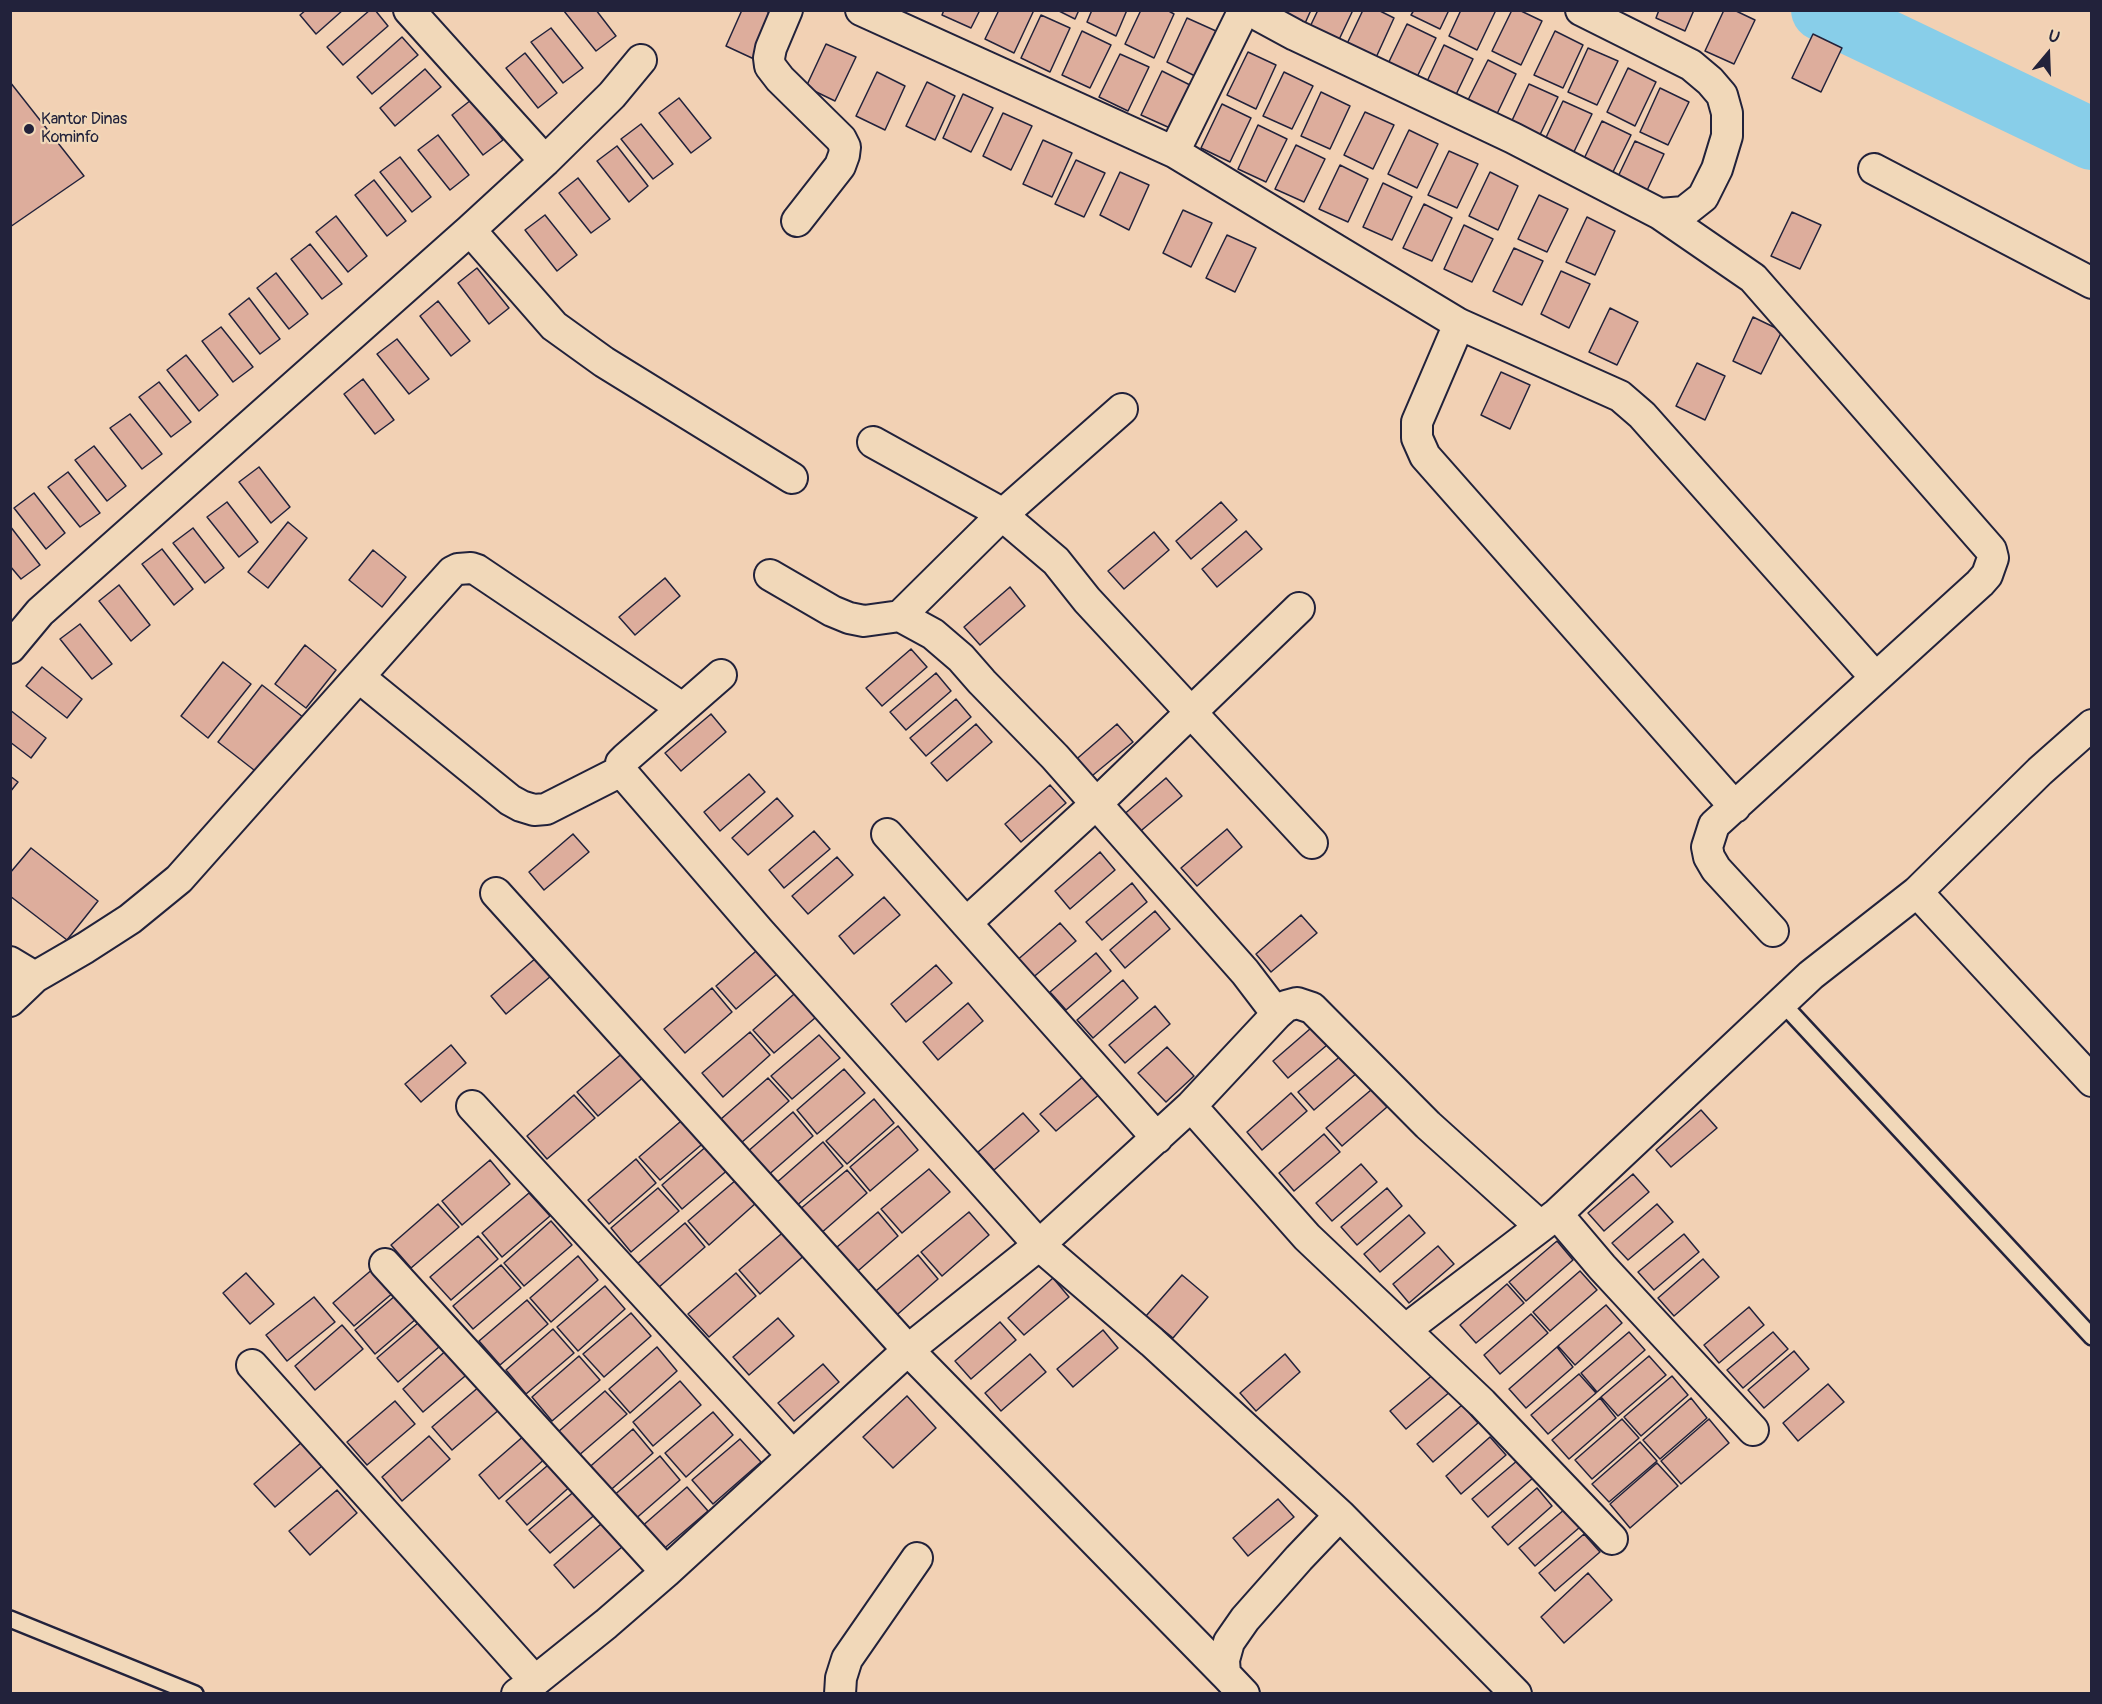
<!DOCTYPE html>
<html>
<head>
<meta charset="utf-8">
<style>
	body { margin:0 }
	#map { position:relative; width:2102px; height:1704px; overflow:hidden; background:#f2d1b4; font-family:Pangolin,sans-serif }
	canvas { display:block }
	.frame { position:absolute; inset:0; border:12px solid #22223b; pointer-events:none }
	.north { position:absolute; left:2018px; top:24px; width:60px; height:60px; -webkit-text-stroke:4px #f1d8b9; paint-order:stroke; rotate:19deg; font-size:16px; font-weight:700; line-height:24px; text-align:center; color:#22223b }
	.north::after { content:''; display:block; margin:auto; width:21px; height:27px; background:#22223b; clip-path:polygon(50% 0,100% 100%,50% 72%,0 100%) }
</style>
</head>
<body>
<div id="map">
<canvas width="2102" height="1704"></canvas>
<div class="frame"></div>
<div class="north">U</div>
</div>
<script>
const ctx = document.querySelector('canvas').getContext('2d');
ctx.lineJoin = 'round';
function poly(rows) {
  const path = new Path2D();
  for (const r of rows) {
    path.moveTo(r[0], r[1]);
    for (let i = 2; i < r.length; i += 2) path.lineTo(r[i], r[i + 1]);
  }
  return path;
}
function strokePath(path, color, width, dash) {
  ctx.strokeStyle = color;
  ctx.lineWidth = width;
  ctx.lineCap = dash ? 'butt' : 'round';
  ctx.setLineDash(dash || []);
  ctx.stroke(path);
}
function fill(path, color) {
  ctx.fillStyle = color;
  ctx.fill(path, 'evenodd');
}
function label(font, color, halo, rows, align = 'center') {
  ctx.font = font + ' Pangolin,sans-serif';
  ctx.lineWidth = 4.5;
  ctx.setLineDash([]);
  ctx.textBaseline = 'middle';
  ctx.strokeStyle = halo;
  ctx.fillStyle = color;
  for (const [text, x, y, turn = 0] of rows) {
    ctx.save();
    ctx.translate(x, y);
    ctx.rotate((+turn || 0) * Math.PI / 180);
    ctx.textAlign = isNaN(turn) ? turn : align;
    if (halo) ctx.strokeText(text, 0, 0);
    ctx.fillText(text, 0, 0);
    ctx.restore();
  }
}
const river = poly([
	[1822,10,2092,139]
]);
const building = poly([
	[306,10,343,10,316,34,300,15,306,10],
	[370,10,375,10,388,26,343,65,327,47,370,10],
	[596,10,616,36,596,51,564,11,596,10],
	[742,10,764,10,775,15,754,59,726,46,742,10],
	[944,10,980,10,971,28,942,15,944,10],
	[999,10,1034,10,1014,53,985,39,999,10],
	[1057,10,1079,10,1075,19,1057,10],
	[1092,10,1127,10,1116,36,1087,22,1092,10],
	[1141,10,1167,10,1174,14,1154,58,1125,44,1141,10],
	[1275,10,1311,10,1302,30,1275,10],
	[1318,10,1353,10,1336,46,1307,33,1318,10],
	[1363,10,1378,10,1394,18,1374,62,1345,48,1363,10],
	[1414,10,1449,10,1440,29,1411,15,1414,10],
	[1461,10,1496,10,1477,50,1449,36,1461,10],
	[1512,10,1519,10,1542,21,1521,65,1492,51,1512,10],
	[1659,10,1694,10,1685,31,1656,18,1659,10],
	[1724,10,1734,10,1755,20,1734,64,1705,51,1724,10],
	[1041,15,1070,28,1050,72,1021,58,1041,15],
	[1187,18,1216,31,1195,76,1167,62,1187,18],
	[1407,24,1436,38,1415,81,1386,68,1407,24],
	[551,28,583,68,563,83,531,42,551,28],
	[1082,31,1111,45,1090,88,1062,75,1082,31],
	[1555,31,1583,45,1563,88,1534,75,1555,31],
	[1813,34,1842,48,1821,92,1792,78,1813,34],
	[402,37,418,55,372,94,357,77,402,37],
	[826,44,856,57,835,101,806,87,826,44],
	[1444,45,1473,59,1452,103,1423,90,1444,45],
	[1588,48,1618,61,1597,105,1568,92,1588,48],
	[1248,52,1276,65,1256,109,1227,95,1248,52],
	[525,53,557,93,538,108,506,68,525,53],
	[1120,54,1149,67,1128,111,1099,97,1120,54],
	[1488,60,1516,74,1495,118,1466,104,1488,60],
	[1628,68,1656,82,1635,126,1607,112,1628,68],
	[425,69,441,87,395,126,380,108,425,69],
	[1162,71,1190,85,1170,128,1141,115,1162,71],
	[877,72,905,86,885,130,856,116,877,72],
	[1284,72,1313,86,1292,129,1263,116,1284,72],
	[10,82,84,176,10,227,10,82],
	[927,82,955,96,935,140,906,126,927,82],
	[1529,84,1558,97,1537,141,1509,127,1529,84],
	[1660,88,1689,102,1668,145,1640,132,1660,88],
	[1321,92,1350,106,1330,149,1301,136,1321,92],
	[963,94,993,108,971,152,943,138,963,94],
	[679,98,711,138,691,153,659,113,679,98],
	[471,100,503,140,483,155,452,115,471,100],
	[1563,101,1592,114,1571,158,1543,144,1563,101],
	[1222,104,1251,118,1230,162,1201,148,1222,104],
	[1365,112,1394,125,1373,169,1344,155,1365,112],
	[1003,113,1032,126,1011,170,983,156,1003,113],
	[1602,121,1631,135,1610,178,1581,165,1602,121],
	[641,124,673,164,653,179,621,139,641,124],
	[1258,125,1287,139,1266,182,1238,169,1258,125],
	[1409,130,1438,144,1417,188,1388,174,1409,130],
	[438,135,469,175,450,190,418,150,438,135],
	[1043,140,1072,153,1052,197,1023,184,1043,140],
	[1635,141,1664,154,1643,199,1614,185,1635,141],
	[1296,145,1325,159,1304,202,1275,189,1296,145],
	[617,146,648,186,629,202,597,161,617,146],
	[1449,151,1478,164,1457,208,1428,195,1449,151],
	[400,157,431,197,412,212,380,172,400,157],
	[1076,160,1105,173,1084,217,1055,204,1076,160],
	[1340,165,1368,179,1348,222,1319,209,1340,165],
	[1120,172,1149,185,1129,230,1100,215,1120,172],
	[1490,172,1518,186,1498,230,1469,216,1490,172],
	[578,178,610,219,591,233,559,193,578,178],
	[374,180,406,221,387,236,355,195,374,180],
	[1383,183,1412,197,1392,240,1363,227,1383,183],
	[1539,195,1568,209,1547,252,1518,239,1539,195],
	[1424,204,1452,218,1432,261,1403,248,1424,204],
	[1183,210,1212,223,1191,267,1163,253,1183,210],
	[1792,212,1821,225,1800,269,1771,256,1792,212],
	[545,215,577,255,557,271,525,230,545,215],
	[336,216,367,256,348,272,316,232,336,216],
	[1587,217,1615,231,1595,275,1566,262,1587,217],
	[1464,225,1493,239,1472,282,1444,269,1464,225],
	[1227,235,1256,248,1235,292,1206,278,1227,235],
	[310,244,342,284,322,299,291,259,310,244],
	[1514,248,1543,261,1522,305,1493,291,1514,248],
	[477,268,509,308,489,324,458,283,477,268],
	[1561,271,1590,284,1569,328,1541,314,1561,271],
	[276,273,308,314,289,329,257,288,276,273],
	[249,298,280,339,260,354,229,314,249,298],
	[438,301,470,341,451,356,420,316,438,301],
	[1610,308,1638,322,1617,365,1589,352,1610,308],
	[1753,317,1782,331,1761,374,1733,361,1753,317],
	[221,327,253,367,233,382,202,341,221,327],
	[397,339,429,379,409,394,377,354,397,339],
	[186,355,218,395,199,411,167,370,186,355],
	[1697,363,1725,376,1705,420,1676,406,1697,363],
	[1501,372,1530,385,1510,429,1481,415,1501,372],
	[363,379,394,420,375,434,344,394,363,379],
	[159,382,191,422,171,437,139,397,159,382],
	[130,414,162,454,142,469,110,428,130,414],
	[94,446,126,486,107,501,75,460,94,446],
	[259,467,290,507,271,523,239,482,259,467],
	[68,472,100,513,80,527,48,487,68,472],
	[34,493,65,533,46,549,14,508,34,493],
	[227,502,258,542,239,557,207,517,227,502],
	[1221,502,1237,520,1191,559,1176,541,1221,502],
	[288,522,307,538,268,588,248,572,288,522],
	[10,526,40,565,21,579,10,566,10,526],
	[193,528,224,568,205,583,173,543,193,528],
	[1246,531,1262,549,1217,587,1202,569,1246,531],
	[1154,532,1169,550,1124,589,1108,571,1154,532],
	[162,549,193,589,174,605,142,564,162,549],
	[373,550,406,577,382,607,349,580,373,550],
	[665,578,680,596,635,635,619,617,665,578],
	[119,585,150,625,131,641,99,601,119,585],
	[1010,587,1025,606,980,645,964,627,1010,587],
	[80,624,112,664,92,679,60,639,80,624],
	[305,645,336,670,306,708,275,684,305,645],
	[911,649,927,667,882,706,866,688,911,649],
	[223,662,251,684,208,738,181,716,223,662],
	[42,667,82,699,67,718,26,686,42,667],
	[936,673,951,691,906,730,890,712,936,673],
	[262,685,308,721,263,777,218,742,262,685],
	[956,699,971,717,926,756,910,738,956,699],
	[10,710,46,738,31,758,10,742,10,710],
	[711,714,726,732,681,771,665,753,711,714],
	[976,724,992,742,947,781,931,763,976,724],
	[1117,724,1133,742,1087,780,1072,763,1117,724],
	[749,774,765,792,720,831,704,812,749,774],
	[10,776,18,782,10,792,10,776],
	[1166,778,1182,796,1136,835,1121,817,1166,778],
	[1050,785,1066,803,1021,842,1005,824,1050,785],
	[777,798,793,816,748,855,732,838,777,798],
	[1227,829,1242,847,1197,886,1181,868,1227,829],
	[814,831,830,849,784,888,769,870,814,831],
	[573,834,589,852,544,890,529,872,573,834],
	[31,848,98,901,67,940,10,896,10,873,31,848],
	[1100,852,1115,870,1070,909,1055,891,1100,852],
	[837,857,853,875,808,914,792,896,837,857],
	[1132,883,1147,902,1102,940,1086,922,1132,883],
	[884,897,900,915,854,954,839,936,884,897],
	[1155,911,1170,929,1125,968,1110,950,1155,911],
	[1301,915,1317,933,1271,972,1256,954,1301,915],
	[1060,923,1076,941,1030,980,1015,962,1060,923],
	[763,945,784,968,736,1009,716,986,763,945],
	[1096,953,1111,971,1066,1010,1050,992,1096,953],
	[536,958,551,976,506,1014,491,996,536,958],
	[936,965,952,983,906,1022,891,1004,936,965],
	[1123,980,1138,998,1093,1038,1077,1020,1123,980],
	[712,988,732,1012,685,1053,664,1029,712,988],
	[801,988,822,1012,774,1053,753,1030,801,988],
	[968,1003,983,1021,938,1060,923,1042,968,1003],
	[1155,1006,1170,1024,1125,1063,1109,1045,1155,1006],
	[1318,1022,1333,1040,1288,1078,1273,1061,1318,1022],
	[750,1032,770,1055,723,1097,702,1073,750,1032],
	[819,1035,840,1058,792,1099,771,1076,819,1035],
	[451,1045,466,1063,421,1102,405,1084,451,1045],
	[1167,1047,1194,1076,1166,1102,1138,1073,1167,1047],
	[625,1051,646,1075,598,1116,577,1092,625,1051],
	[1343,1054,1358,1072,1314,1110,1298,1092,1343,1054],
	[844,1069,865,1093,817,1134,797,1110,844,1069],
	[1085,1075,1101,1093,1056,1131,1040,1114,1085,1075],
	[768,1078,789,1101,741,1143,721,1119,768,1078],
	[1371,1090,1387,1107,1342,1146,1326,1128,1371,1090],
	[1291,1093,1307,1111,1262,1150,1247,1132,1291,1093],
	[574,1095,595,1118,547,1159,527,1136,574,1095],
	[874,1099,894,1123,847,1164,826,1141,874,1099],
	[1701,1110,1717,1128,1671,1167,1656,1150,1701,1110],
	[793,1112,813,1136,766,1177,746,1153,793,1112],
	[1023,1113,1039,1131,994,1170,978,1152,1023,1113],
	[687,1116,707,1140,660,1180,639,1157,687,1116],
	[898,1126,918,1150,870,1191,850,1167,898,1126],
	[1324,1134,1340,1152,1294,1191,1279,1173,1324,1134],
	[823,1142,843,1166,795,1207,775,1184,823,1142],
	[709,1144,730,1168,682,1209,662,1185,709,1144],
	[636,1159,656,1183,609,1224,588,1200,636,1159],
	[490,1160,510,1184,462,1225,442,1201,490,1160],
	[1361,1164,1377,1182,1332,1221,1316,1203,1361,1164],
	[929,1169,950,1192,902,1233,881,1209,929,1169],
	[847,1170,867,1193,820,1234,799,1210,847,1170],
	[1633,1174,1649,1192,1604,1231,1588,1213,1633,1174],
	[736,1180,756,1203,709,1245,688,1221,736,1180],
	[658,1188,679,1211,631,1252,611,1228,658,1188],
	[1387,1188,1402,1206,1357,1245,1341,1227,1387,1188],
	[529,1193,550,1216,502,1257,482,1233,529,1193],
	[438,1204,459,1227,411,1268,391,1245,438,1204],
	[1657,1204,1673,1222,1628,1260,1612,1243,1657,1204],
	[878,1212,898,1236,851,1277,830,1253,878,1212],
	[969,1212,989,1235,942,1276,921,1252,969,1212],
	[1409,1215,1425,1233,1380,1272,1364,1254,1409,1215],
	[551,1221,572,1245,524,1286,504,1263,551,1221],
	[685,1223,705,1247,658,1288,637,1264,685,1223],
	[787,1229,807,1253,760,1294,739,1270,787,1229],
	[1684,1234,1699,1252,1654,1290,1638,1272,1684,1234],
	[478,1236,498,1259,451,1300,430,1277,478,1236],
	[1557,1241,1573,1260,1526,1301,1509,1282,1557,1241],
	[1438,1246,1454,1264,1409,1303,1393,1284,1438,1246],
	[918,1255,938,1279,891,1320,870,1296,918,1255],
	[578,1256,598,1280,551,1322,530,1298,578,1256],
	[1703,1259,1719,1277,1674,1316,1658,1298,1703,1259],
	[381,1262,401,1286,354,1326,333,1303,381,1262],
	[501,1265,521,1288,473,1329,453,1306,501,1265],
	[1580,1271,1597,1290,1550,1331,1533,1312,1580,1271],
	[246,1273,274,1304,250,1324,223,1293,246,1273],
	[736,1273,756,1296,709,1337,688,1314,736,1273],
	[1182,1275,1208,1297,1173,1338,1146,1316,1182,1275],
	[1053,1278,1069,1297,1024,1335,1008,1318,1053,1278],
	[1507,1284,1524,1303,1476,1343,1460,1325,1507,1284],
	[605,1286,625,1309,578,1351,557,1327,605,1286],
	[402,1290,423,1313,375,1354,355,1330,402,1290],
	[314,1297,335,1322,287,1361,266,1335,314,1297],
	[527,1300,548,1324,500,1365,479,1341,527,1300],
	[1606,1305,1622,1323,1575,1365,1558,1346,1606,1305],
	[1749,1307,1764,1325,1719,1363,1704,1345,1749,1307],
	[631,1313,651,1336,604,1377,583,1354,631,1313],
	[1531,1314,1548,1333,1500,1374,1484,1355,1531,1314],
	[425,1317,446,1341,398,1382,377,1358,425,1317],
	[778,1318,794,1336,749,1375,733,1357,778,1318],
	[1000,1322,1016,1340,971,1379,955,1361,1000,1322],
	[342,1325,363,1349,315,1390,295,1366,342,1325],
	[553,1329,574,1353,526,1394,506,1370,553,1329],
	[1103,1330,1118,1348,1073,1387,1057,1369,1103,1330],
	[1629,1332,1645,1350,1597,1392,1581,1373,1629,1332],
	[1773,1332,1788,1349,1743,1388,1727,1370,1773,1332],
	[450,1347,471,1371,423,1412,403,1389,450,1347],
	[657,1347,677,1371,630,1413,609,1389,657,1347],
	[1557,1347,1573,1367,1526,1408,1509,1389,1557,1347],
	[1794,1351,1809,1369,1764,1408,1748,1390,1794,1351],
	[1030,1354,1046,1372,1001,1411,985,1393,1030,1354],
	[1285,1354,1300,1372,1256,1411,1240,1393,1285,1354],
	[579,1356,600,1380,552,1421,532,1397,579,1356],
	[1649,1356,1666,1375,1618,1416,1601,1397,1649,1356],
	[823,1364,839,1382,794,1421,778,1403,823,1364],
	[1435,1373,1451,1391,1406,1429,1390,1411,1435,1373],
	[1579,1374,1596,1393,1548,1434,1531,1415,1579,1374],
	[1672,1376,1688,1395,1641,1436,1624,1417,1672,1376],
	[680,1381,701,1405,653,1446,633,1422,680,1381],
	[1828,1384,1844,1402,1798,1441,1783,1423,1828,1384],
	[480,1386,500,1409,452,1450,432,1427,480,1386],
	[605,1391,627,1414,578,1456,558,1432,605,1391],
	[907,1396,936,1428,893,1468,863,1437,907,1396],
	[1600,1398,1616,1418,1569,1459,1552,1440,1600,1398],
	[1691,1398,1707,1418,1660,1459,1643,1440,1691,1398],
	[395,1401,415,1424,367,1465,347,1442,395,1401],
	[1462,1405,1478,1423,1433,1462,1417,1444,1462,1405],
	[713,1412,733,1435,686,1477,665,1453,713,1412],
	[1622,1419,1639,1438,1592,1479,1575,1460,1622,1419],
	[1709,1419,1729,1443,1681,1484,1661,1461,1709,1419],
	[633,1429,653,1453,606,1494,585,1471,633,1429],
	[526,1434,547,1457,499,1499,479,1475,526,1434],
	[429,1436,450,1459,402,1501,382,1477,429,1436],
	[1490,1437,1506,1455,1461,1494,1446,1476,1490,1437],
	[740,1439,761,1462,713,1504,692,1480,740,1439],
	[302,1442,322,1466,275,1507,254,1484,302,1442],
	[1640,1442,1657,1461,1609,1502,1592,1484,1640,1442],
	[660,1456,680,1480,633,1521,612,1497,660,1456],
	[554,1460,574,1483,527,1525,506,1501,554,1460],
	[1518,1460,1533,1478,1488,1517,1472,1499,1518,1460],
	[1657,1463,1678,1486,1630,1528,1610,1504,1657,1463],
	[687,1487,708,1511,660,1552,640,1528,687,1487],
	[1537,1488,1552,1506,1508,1545,1492,1527,1537,1488],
	[577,1489,598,1512,550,1553,529,1530,577,1489],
	[337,1490,357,1513,310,1555,289,1531,337,1490],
	[1278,1499,1294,1517,1248,1556,1233,1538,1278,1499],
	[1565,1509,1580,1527,1535,1566,1519,1548,1565,1509],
	[601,1524,622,1547,574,1588,554,1565,601,1524],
	[1584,1534,1600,1552,1555,1591,1539,1573,1584,1534],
	[1588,1573,1612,1600,1564,1643,1541,1617,1588,1573]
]);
const lane = poly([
	[1783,1004,2092,1337],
	[10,1619,195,1694]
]);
const street = poly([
	[409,10,545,161],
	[787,10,771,48,769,58,770,66,780,79,841,139,845,147,844,155,840,166,797,221],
	[861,10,1174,152,1459,324,1620,396,1642,415,1875,677],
	[1257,10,1260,16,1295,35,1513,138,1660,214,1753,278,1991,550,1993,558,1987,575,1980,583,1714,825,1707,847,1709,857,1716,869,1773,931],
	[1581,10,1691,65,1710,81,1722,95,1727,113,1727,136,1717,169,1703,197,1684,212,1660,214],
	[1174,152,1244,10],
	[1874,169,2092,283],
	[470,230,554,326,604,362,792,478],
	[1459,324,1417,422,1417,438,1425,456,1735,807],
	[873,442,996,510,1056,561,1087,600,1312,843],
	[900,616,1003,514,1122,409],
	[10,648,40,612,470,230,545,161,612,95,641,60],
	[721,675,626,758,621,763,621,771,759,931,1039,1245,1152,1342,1340,1515,1516,1694],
	[359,677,510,800,521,806,534,810,546,809,621,771],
	[887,834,1157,1138],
	[1917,892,2092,1081],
	[496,893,908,1350,1225,1674],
	[966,923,1096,804,1299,608],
	[10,962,35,977,10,1001],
	[35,977,85,948,130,919,179,879,426,601,452,572,458,569,471,568,477,570,682,708],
	[1277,1014,1286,1006,1297,1003,1312,1008,1428,1125,1540,1226],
	[472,1106,792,1455],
	[1191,1106,1307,1237,1482,1403,1612,1539],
	[1557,1214,1602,1267,1753,1430],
	[385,1264,666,1572],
	[1405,1330,1557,1214,1811,975,1917,892,2040,771,2092,725],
	[252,1365,535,1681],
	[517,1694,535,1681,606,1624,666,1572,908,1350,1039,1245,1191,1106,1277,1014,1245,972,1055,757,982,682,961,658,933,634,900,616,864,621,849,618,832,611,770,575],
	[840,1694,841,1678,847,1659,917,1558],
	[1244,1694,1225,1674,1224,1660,1229,1642,1245,1619,1299,1558,1340,1515]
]);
const markers = [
	[29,129,6,"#22223b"]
];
const poiNames = [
	["Kantor Dinas",41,120],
	["Kominfo",41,138]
];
strokePath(river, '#88cee9', 62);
fill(building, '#ddad9c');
strokePath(building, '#22223b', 1.5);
strokePath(lane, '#22223b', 20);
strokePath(street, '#22223b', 34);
strokePath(lane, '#f1d8b9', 15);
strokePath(street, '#f1d8b9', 30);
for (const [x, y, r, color] of markers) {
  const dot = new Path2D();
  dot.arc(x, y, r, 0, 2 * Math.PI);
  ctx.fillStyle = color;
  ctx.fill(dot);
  strokePath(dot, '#f1d8b9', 2);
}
label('16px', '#22223b', '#f1d8b9', poiNames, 'left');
</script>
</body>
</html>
